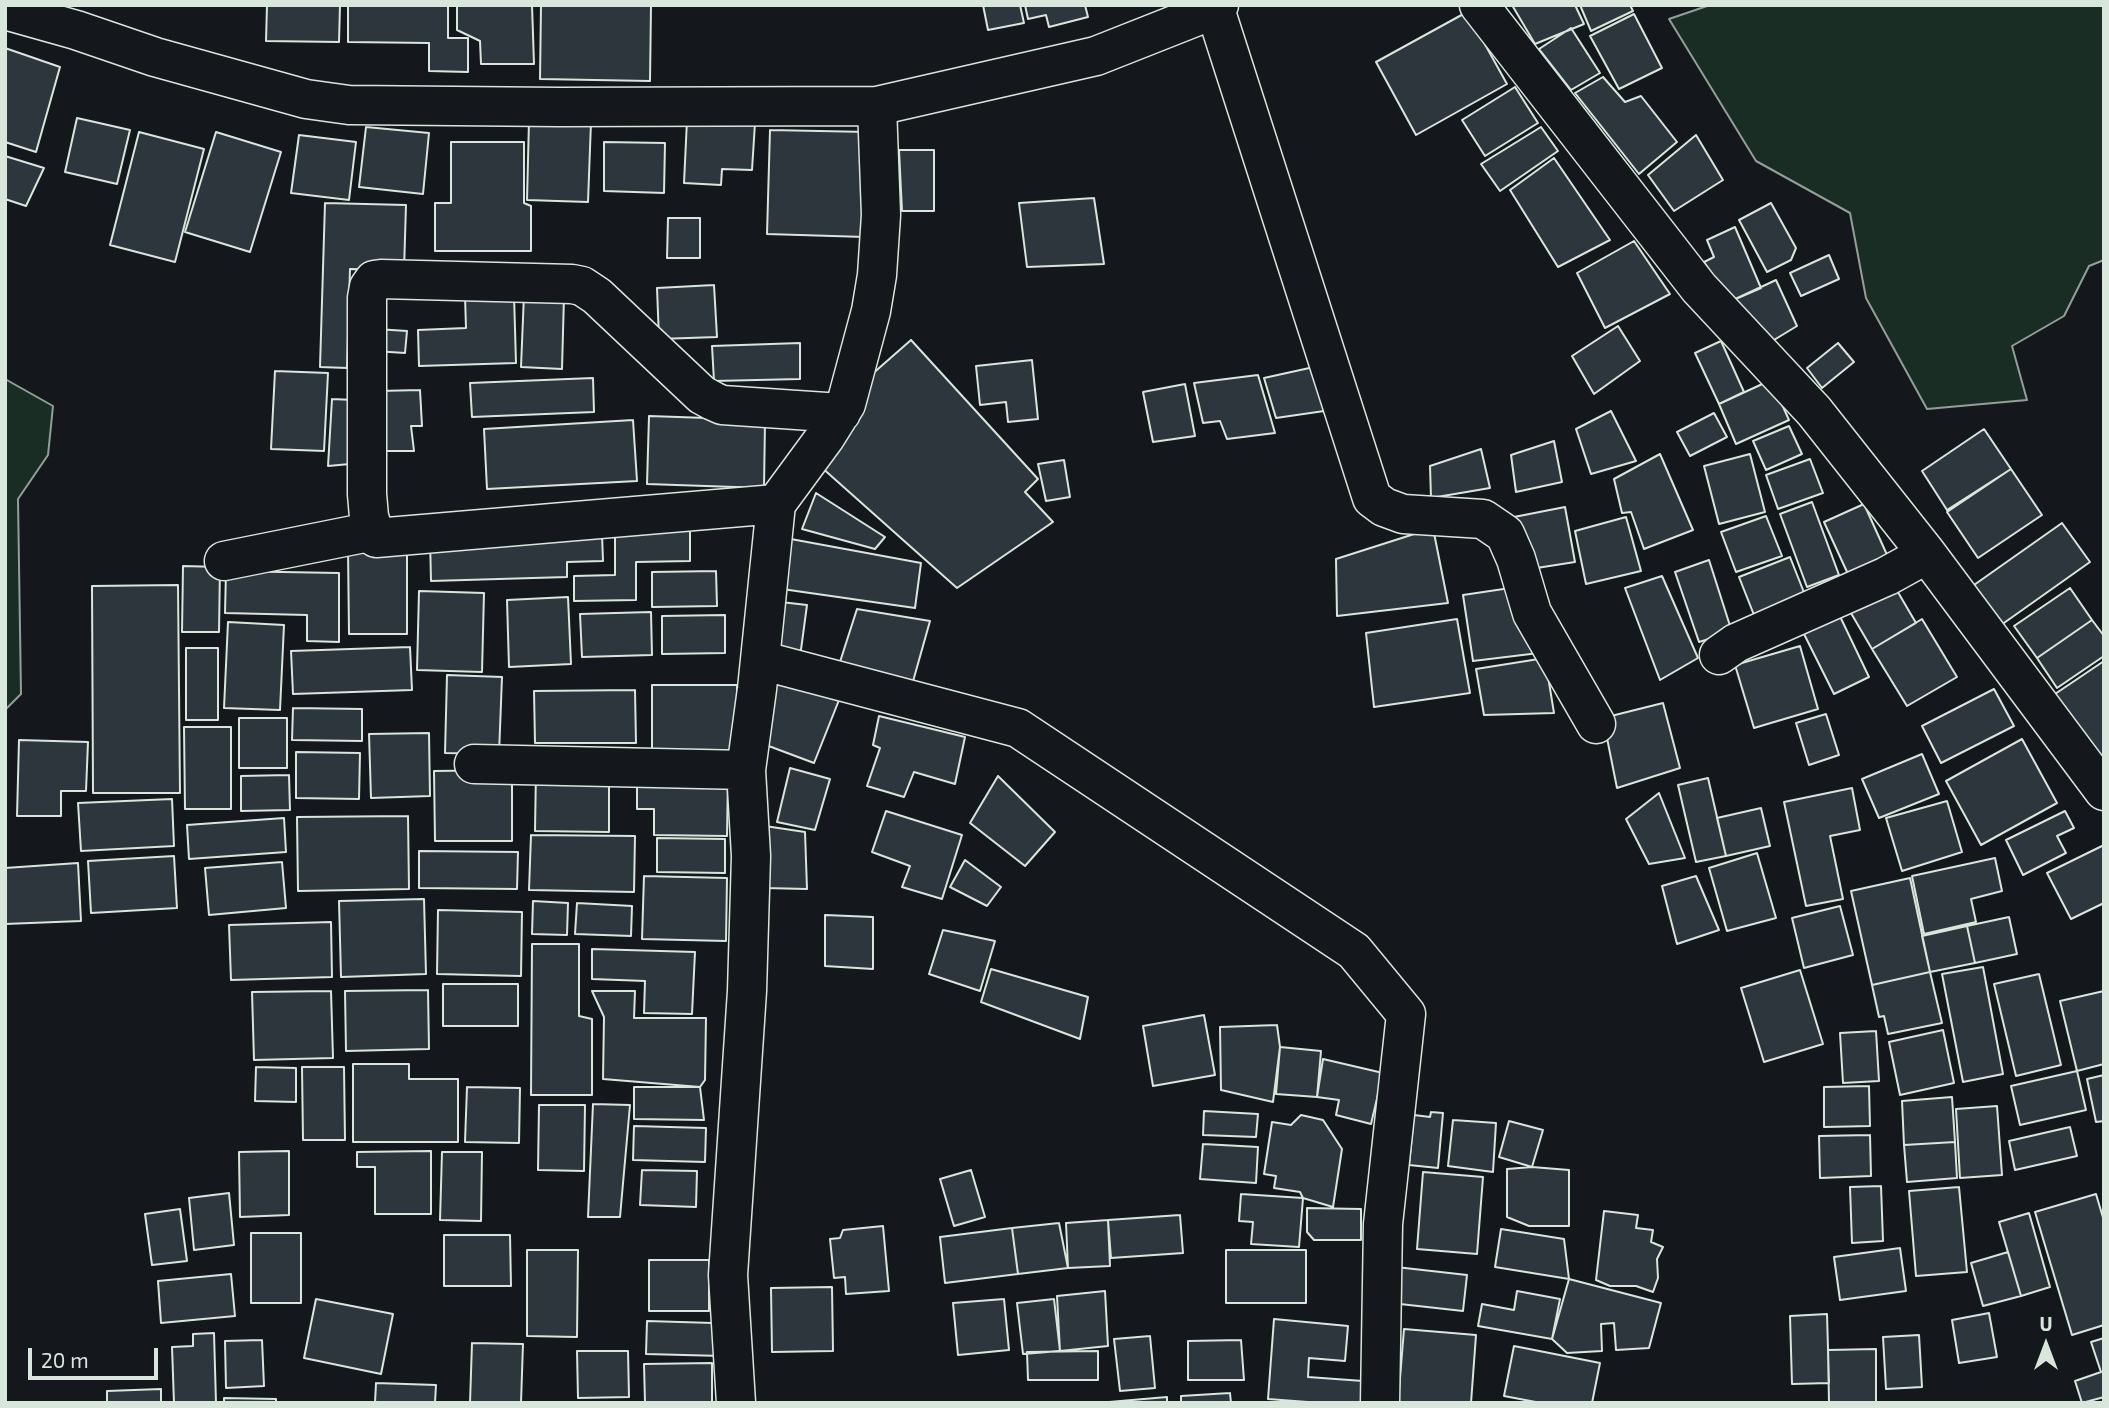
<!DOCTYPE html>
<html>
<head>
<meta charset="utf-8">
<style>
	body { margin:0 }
	#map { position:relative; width:2109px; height:1408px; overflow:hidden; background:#14181c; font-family:"Exo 2",sans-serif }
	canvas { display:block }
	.frame { position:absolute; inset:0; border:7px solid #d8e6dc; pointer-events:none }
	.north { position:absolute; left:2011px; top:1310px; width:70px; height:70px; -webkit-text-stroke:5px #14181c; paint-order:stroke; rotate:0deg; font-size:19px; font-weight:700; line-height:28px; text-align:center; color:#d8e6dc }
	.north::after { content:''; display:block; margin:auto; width:24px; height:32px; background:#d8e6dc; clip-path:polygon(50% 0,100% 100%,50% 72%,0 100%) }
	.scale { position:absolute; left:28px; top:1348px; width:130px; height:32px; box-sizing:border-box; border:4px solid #d8e6dc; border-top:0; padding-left:9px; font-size:21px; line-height:24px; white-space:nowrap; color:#d8e6dc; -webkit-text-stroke:5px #14181c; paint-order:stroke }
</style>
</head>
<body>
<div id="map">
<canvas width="2109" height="1408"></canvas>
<div class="frame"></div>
<div class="north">U</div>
<div class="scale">20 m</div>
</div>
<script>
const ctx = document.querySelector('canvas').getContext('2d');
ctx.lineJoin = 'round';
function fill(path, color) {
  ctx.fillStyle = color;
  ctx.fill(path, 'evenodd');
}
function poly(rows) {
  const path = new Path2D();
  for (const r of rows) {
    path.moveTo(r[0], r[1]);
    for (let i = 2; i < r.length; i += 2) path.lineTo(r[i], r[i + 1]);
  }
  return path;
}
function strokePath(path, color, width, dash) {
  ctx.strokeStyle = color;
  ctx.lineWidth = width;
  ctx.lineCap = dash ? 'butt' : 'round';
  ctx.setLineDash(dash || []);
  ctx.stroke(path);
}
const green = poly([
	[1710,5,2104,5,2104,260,2089,266,2064,316,2012,346,2027,400,1927,409,1866,298,1850,213,1756,161,1669,19,1710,5],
	[5,379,53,406,48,455,18,499,21,694,5,710,5,379]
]);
const building = poly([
	[267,5,340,5,339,42,266,41,267,5],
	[348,5,448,5,448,38,468,38,468,72,429,71,429,43,348,42,348,5],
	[457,5,532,5,534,64,481,64,480,41,457,30,457,5],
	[541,5,749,5,651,6,650,81,540,79,541,5],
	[983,5,1020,5,1024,23,988,30,983,5],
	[1025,5,1085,5,1088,17,1049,27,1046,15,1028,19,1025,5],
	[1512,5,1575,5,1584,24,1535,44,1512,5],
	[1580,5,1630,5,1633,11,1591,31,1580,5],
	[1467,12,1507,84,1416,135,1376,62,1467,12],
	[1634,14,1662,68,1619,89,1590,36,1634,14],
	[1571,28,1600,73,1571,90,1539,49,1571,28],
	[5,48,60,67,36,152,5,142,5,48],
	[1603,77,1625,102,1641,96,1677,142,1639,174,1575,93,1603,77],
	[1515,87,1538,123,1485,156,1462,120,1515,87],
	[77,118,130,130,117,184,65,172,77,118],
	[529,120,591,122,588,202,527,200,529,120],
	[687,120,755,123,752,170,722,169,721,185,684,183,687,120],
	[366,127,429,133,423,194,359,187,366,127],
	[1541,127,1558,151,1500,191,1481,164,1541,127],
	[770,130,868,132,865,237,767,234,770,130],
	[139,132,204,149,175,262,110,245,139,132],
	[216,132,281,152,250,252,185,232,216,132],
	[299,135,356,142,349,200,291,193,299,135],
	[1696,135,1723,180,1674,211,1648,175,1696,135],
	[451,142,524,142,524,203,531,206,531,251,435,251,435,203,451,203,451,142],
	[604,142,665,143,664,193,604,191,604,142],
	[899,150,934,150,934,211,902,211,899,150],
	[5,156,44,168,26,206,5,199,5,156],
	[1554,158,1610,240,1558,267,1510,190,1554,158],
	[1094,198,1104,264,1027,267,1019,203,1094,198],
	[325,203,406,205,404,270,350,269,347,368,320,367,325,203],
	[1771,203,1796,248,1791,260,1767,272,1739,220,1771,203],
	[668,218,700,218,700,258,667,258,668,218],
	[1735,227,1761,288,1731,301,1704,262,1714,257,1707,240,1735,227],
	[1634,241,1670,294,1605,328,1577,273,1634,241],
	[1829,255,1839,279,1801,296,1790,273,1829,255],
	[1776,280,1797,326,1769,343,1731,301,1776,280],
	[714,285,717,337,659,339,657,288,714,285],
	[524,294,564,296,562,369,521,367,524,294],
	[514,295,516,363,419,366,418,330,466,328,465,296,514,295],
	[1618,326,1640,361,1594,394,1572,356,1618,326],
	[376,329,407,331,405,353,374,351,376,329],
	[911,340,1038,479,1025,492,1053,522,957,588,820,466,862,383,911,340],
	[1721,341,1744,392,1719,404,1695,353,1721,341],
	[800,343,800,379,714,381,712,346,800,343],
	[1838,343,1854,362,1822,388,1807,368,1838,343],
	[1032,360,1038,419,1008,422,1006,402,980,405,976,366,1032,360],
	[1323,365,1338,409,1276,418,1264,378,1323,365],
	[275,371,328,373,324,451,271,449,275,371],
	[1258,375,1275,433,1227,439,1220,421,1203,423,1194,383,1258,375],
	[593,378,594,412,472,417,470,383,593,378],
	[1771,380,1789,420,1736,444,1719,404,1771,380],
	[1185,384,1195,436,1153,442,1143,392,1185,384],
	[420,390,422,426,411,426,414,451,381,451,379,391,420,390],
	[332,399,354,400,350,464,328,466,332,399],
	[1611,411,1636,461,1591,474,1576,429,1611,411],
	[1714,413,1727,437,1690,456,1677,432,1714,413],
	[649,416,765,420,764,488,647,484,649,416],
	[633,420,637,481,487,489,484,429,633,420],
	[1789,426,1802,454,1766,470,1753,441,1789,426],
	[1984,429,2011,469,1947,510,1922,471,1984,429],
	[1554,441,1562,482,1516,492,1511,455,1554,441],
	[1481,449,1490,488,1431,498,1430,466,1481,449],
	[1660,454,1693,530,1644,549,1631,512,1622,513,1614,479,1660,454],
	[1750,454,1765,512,1719,524,1704,466,1750,454],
	[1810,459,1823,493,1778,509,1766,475,1810,459],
	[1064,460,1070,497,1046,501,1038,464,1064,460],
	[2011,469,2042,515,1978,558,1947,512,2011,469],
	[816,493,885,537,875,549,802,529,816,493],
	[1812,502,1839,575,1807,587,1780,514,1812,502],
	[1864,504,1888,557,1848,574,1824,522,1864,504],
	[1565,507,1575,562,1524,570,1514,517,1565,507],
	[1766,516,1782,556,1736,572,1721,532,1766,516],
	[1626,517,1641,571,1586,584,1575,531,1626,517],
	[2062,523,2090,562,1994,630,1974,585,2062,523],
	[1433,528,1448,603,1337,616,1336,559,1433,528],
	[690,530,690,561,636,562,636,600,574,601,574,576,615,575,615,531,690,530],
	[602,534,603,561,567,562,567,577,431,581,430,538,602,534],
	[780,537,921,563,915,608,775,588,780,537],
	[348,549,407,549,407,634,349,634,348,549],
	[1790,557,1805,595,1754,615,1739,577,1790,557],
	[1709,560,1732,632,1699,642,1675,572,1709,560],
	[183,566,220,567,219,632,182,632,183,566],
	[226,571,339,573,339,642,307,641,307,615,225,613,226,571],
	[716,571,717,606,652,607,652,572,716,571],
	[1662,576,1698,658,1660,680,1625,588,1662,576],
	[1892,582,1916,623,1872,649,1848,608,1892,582],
	[178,585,180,793,93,793,92,586,178,585],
	[1517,587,1539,653,1473,661,1463,595,1517,587],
	[2070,588,2092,620,2037,658,2014,626,2070,588],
	[419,591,484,593,482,672,417,670,419,591],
	[568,597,571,664,509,667,507,600,568,597],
	[772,601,807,605,800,657,768,651,772,601],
	[1836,608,1869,677,1834,694,1800,626,1836,608],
	[857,609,930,621,910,692,839,665,857,609],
	[651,612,652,655,582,657,580,614,651,612],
	[725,615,725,653,662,654,662,616,725,615],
	[1457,619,1470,693,1374,707,1366,633,1457,619],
	[1922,619,1957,677,1907,706,1872,649,1922,619],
	[2092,620,2104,636,2104,656,2057,688,2037,658,2092,620],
	[228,622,284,625,280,710,224,708,228,622],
	[1800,646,1818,709,1754,728,1735,665,1800,646],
	[410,647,412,690,293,694,291,651,410,647],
	[186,648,218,648,218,720,186,720,186,648],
	[1545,658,1554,713,1484,715,1476,669,1545,658],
	[2104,661,2104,757,2097,761,2052,696,2104,661],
	[781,671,843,690,814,763,758,742,781,671],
	[447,675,502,677,499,754,445,753,447,675],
	[652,685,737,685,737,754,652,754,652,685],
	[1994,689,2014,726,1941,763,1922,726,1994,689],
	[635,690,636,743,535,743,534,691,635,690],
	[1663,703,1680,768,1617,788,1603,718,1663,703],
	[293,708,362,709,362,741,292,740,293,708],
	[1826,714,1839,755,1809,765,1796,723,1826,714],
	[879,716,965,737,955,784,914,772,904,797,867,786,880,748,873,745,879,716],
	[239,718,287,718,287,768,239,768,239,718],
	[184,727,231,727,231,809,185,809,184,727],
	[429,733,430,796,371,798,369,734,429,733],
	[2022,739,2057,803,1981,845,1946,781,2022,739],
	[19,740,88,742,86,791,61,791,61,816,17,816,19,740],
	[296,752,360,753,359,799,296,798,296,752],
	[1922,754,1939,794,1879,818,1862,779,1922,754],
	[790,768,830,779,815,830,777,822,790,768],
	[512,770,512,841,435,841,434,771,512,770],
	[536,770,609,771,609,832,535,831,536,770],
	[637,774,728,775,727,836,654,835,654,809,637,809,637,774],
	[289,775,290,810,241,811,241,776,289,775],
	[998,776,1055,832,1025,866,970,823,998,776],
	[1708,778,1726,856,1696,862,1678,785,1708,778],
	[1852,788,1860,830,1830,836,1843,899,1806,906,1784,802,1852,788],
	[1659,793,1685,858,1649,864,1626,819,1659,793],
	[172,799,174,846,81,851,78,803,172,799],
	[1947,801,1962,852,1902,871,1886,818,1947,801],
	[1761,808,1770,846,1726,856,1717,818,1761,808],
	[886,811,962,835,942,899,902,887,910,866,872,852,886,811],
	[2065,811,2074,828,2057,836,2066,853,2023,875,2006,840,2065,811],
	[408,816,409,889,298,891,297,817,408,816],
	[284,818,286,852,189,859,187,825,284,818],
	[765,826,805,832,807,889,765,888,765,826],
	[531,835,635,836,634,892,529,890,531,835],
	[657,838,725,839,725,873,657,872,657,838],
	[2104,845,2104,903,2071,919,2047,873,2104,845],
	[419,851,518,852,517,889,419,888,419,851],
	[1757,853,1776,918,1727,931,1709,868,1757,853],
	[174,856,177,908,91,913,88,861,174,856],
	[1995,858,2002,891,1971,899,1976,922,1924,934,1912,876,1995,858],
	[965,860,1001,887,987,906,950,887,965,860],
	[282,862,286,908,209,915,205,868,282,862],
	[78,863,81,921,5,924,5,868,78,863],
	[644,876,727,878,726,941,642,939,644,876],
	[1696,876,1719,930,1677,944,1662,886,1696,876],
	[1910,878,1930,972,1872,985,1851,891,1910,878],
	[424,899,426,974,341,977,339,901,424,899],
	[533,901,568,903,567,935,532,934,533,901],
	[577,903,632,906,631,936,575,934,577,903],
	[1840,906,1853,955,1804,968,1792,918,1840,906],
	[438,910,522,912,521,976,437,974,438,910],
	[825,915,873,917,873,969,825,966,825,915],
	[2009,917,2017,954,1975,963,1967,926,2009,917],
	[331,922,332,977,231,980,229,925,331,922],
	[1967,926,1975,963,1930,972,1922,936,1967,926],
	[943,930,995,941,980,991,929,974,943,930],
	[532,944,579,944,579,1016,592,1019,592,1095,531,1095,532,944],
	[592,949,695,952,692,1014,644,1013,645,981,592,979,592,949],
	[1983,967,2003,1074,1963,1082,1942,974,1983,967],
	[991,969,1088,997,1080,1039,981,1002,991,969],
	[1800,970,1823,1044,1764,1062,1741,988,1800,970],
	[1930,972,1942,1023,1888,1034,1884,1016,1879,1017,1872,985,1930,972],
	[2039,974,2061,1065,2016,1076,1994,984,2039,974],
	[443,984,518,984,518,1026,443,1026,443,984],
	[428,990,429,1049,346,1051,345,991,428,990],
	[331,991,333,1058,254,1060,252,992,331,991],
	[592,991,635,991,634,1018,706,1018,705,1080,700,1087,603,1079,604,1017,592,991],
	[2104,991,2104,1064,2077,1071,2060,1001,2104,991],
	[1204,1015,1215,1075,1153,1086,1143,1026,1204,1015],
	[1277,1025,1280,1047,1273,1102,1221,1090,1220,1027,1277,1025],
	[1943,1030,1954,1083,1900,1095,1889,1042,1943,1030],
	[1876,1031,1879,1081,1843,1083,1840,1033,1876,1031],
	[1280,1047,1321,1051,1317,1097,1276,1094,1280,1047],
	[1323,1059,1383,1073,1371,1124,1336,1115,1339,1100,1317,1097,1323,1059],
	[353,1064,409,1064,409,1079,458,1079,458,1142,353,1142,353,1064],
	[256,1067,296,1068,296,1102,255,1101,256,1067],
	[302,1067,344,1067,345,1140,303,1140,302,1067],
	[2077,1071,2086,1110,2020,1125,2011,1086,2077,1071],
	[2104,1075,2104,1121,2096,1122,2087,1079,2104,1075],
	[1869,1086,1870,1126,1824,1127,1824,1087,1869,1086],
	[467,1087,520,1088,519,1143,465,1142,467,1087],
	[634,1087,700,1087,704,1120,634,1119,634,1087],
	[1952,1097,1955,1142,1904,1145,1902,1101,1952,1097],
	[593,1104,630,1105,620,1217,588,1217,593,1104],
	[539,1105,585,1105,584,1171,538,1170,539,1105],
	[1997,1106,2002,1175,1960,1178,1956,1109,1997,1106],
	[1204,1111,1258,1114,1256,1137,1203,1135,1204,1111],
	[1431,1112,1443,1113,1438,1168,1409,1165,1414,1115,1430,1117,1431,1112],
	[1301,1115,1323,1120,1342,1149,1333,1207,1303,1198,1300,1192,1274,1188,1276,1176,1264,1174,1272,1122,1291,1125,1301,1115],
	[1453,1120,1496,1123,1493,1172,1448,1166,1453,1120],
	[1509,1121,1543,1130,1532,1167,1499,1157,1509,1121],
	[634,1126,706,1128,705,1162,633,1160,634,1126],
	[2070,1127,2077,1156,2015,1170,2009,1141,2070,1127],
	[1870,1135,1871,1176,1820,1178,1819,1136,1870,1135],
	[1955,1142,1957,1178,1907,1182,1904,1145,1955,1142],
	[1203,1144,1258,1147,1256,1183,1200,1179,1203,1144],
	[289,1151,289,1215,240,1217,239,1152,289,1151],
	[431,1151,431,1214,375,1214,375,1167,357,1167,357,1152,431,1151],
	[442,1152,482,1152,481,1221,440,1220,442,1152],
	[1532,1167,1569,1170,1569,1226,1529,1226,1507,1217,1507,1169,1532,1167],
	[642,1170,697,1171,696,1207,640,1205,642,1170],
	[971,1170,985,1217,954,1226,940,1179,971,1170],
	[1423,1172,1483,1177,1477,1254,1417,1249,1423,1172],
	[1881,1186,1883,1241,1852,1243,1850,1187,1881,1186],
	[1959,1187,1967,1272,1916,1276,1909,1191,1959,1187],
	[229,1193,234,1245,194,1250,189,1198,229,1193],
	[1241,1194,1303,1198,1299,1247,1251,1244,1253,1222,1239,1221,1241,1194],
	[2096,1194,2104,1221,2104,1325,2072,1335,2035,1212,2096,1194],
	[1307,1208,1361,1209,1361,1240,1314,1240,1307,1232,1307,1208],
	[180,1209,187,1261,152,1265,145,1214,180,1209],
	[1604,1211,1638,1215,1636,1228,1653,1230,1651,1242,1663,1247,1657,1259,1658,1278,1653,1292,1636,1286,1610,1286,1596,1280,1604,1211],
	[2029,1213,2050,1287,2021,1296,1999,1222,2029,1213],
	[1180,1215,1183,1253,1111,1258,1108,1220,1180,1215],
	[1108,1220,1110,1266,1068,1268,1066,1223,1108,1220],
	[1059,1223,1068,1268,1018,1274,1012,1228,1059,1223],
	[883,1226,889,1291,846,1294,845,1277,834,1278,830,1239,840,1238,843,1230,883,1226],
	[1012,1228,1018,1274,945,1283,940,1237,1012,1228],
	[1501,1229,1564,1239,1569,1279,1495,1267,1501,1229],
	[251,1233,301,1233,301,1303,251,1303,251,1233],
	[444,1235,510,1235,511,1286,444,1286,444,1235],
	[1900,1248,1906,1291,1840,1300,1834,1257,1900,1248],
	[527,1250,578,1250,577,1337,527,1336,527,1250],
	[1226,1250,1306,1250,1306,1303,1226,1303,1226,1250],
	[2008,1252,2021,1296,1983,1306,1971,1263,2008,1252],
	[649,1260,709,1260,709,1311,649,1311,649,1260],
	[1396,1267,1467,1275,1463,1311,1391,1303,1396,1267],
	[231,1274,235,1316,161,1323,158,1281,231,1274],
	[1569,1279,1661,1303,1649,1348,1616,1350,1614,1323,1601,1324,1602,1351,1567,1353,1552,1339,1569,1279],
	[832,1287,833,1351,772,1352,771,1288,832,1287],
	[1105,1291,1108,1346,1060,1351,1057,1296,1105,1291],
	[1517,1291,1560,1299,1552,1339,1478,1326,1482,1304,1514,1310,1517,1291],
	[316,1299,393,1314,381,1374,304,1358,316,1299],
	[1004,1299,1009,1350,958,1355,953,1303,1004,1299],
	[1054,1299,1060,1351,1023,1354,1017,1303,1054,1299],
	[1989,1313,1997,1357,1959,1363,1952,1320,1989,1313],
	[1827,1314,1829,1383,1792,1384,1790,1316,1827,1314],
	[1274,1319,1348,1326,1345,1361,1309,1358,1308,1377,1363,1381,1362,1403,1321,1403,1268,1399,1274,1319],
	[647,1321,713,1323,722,1356,646,1354,647,1321],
	[1404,1329,1476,1335,1471,1403,1398,1403,1404,1329],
	[214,1333,216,1403,174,1403,172,1347,193,1346,193,1334,214,1333],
	[1919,1335,1922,1387,1886,1389,1883,1337,1919,1335],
	[1150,1336,1155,1388,1120,1391,1114,1339,1150,1336],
	[2104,1338,2104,1397,2082,1403,2075,1381,2101,1372,2091,1342,2104,1338],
	[262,1340,264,1386,226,1388,225,1341,262,1340],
	[1241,1340,1244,1380,1188,1380,1188,1341,1241,1340],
	[472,1343,523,1344,521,1403,470,1403,472,1343],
	[1514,1346,1600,1363,1592,1403,1541,1403,1504,1396,1514,1346],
	[1876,1349,1876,1403,1829,1403,1828,1350,1876,1349],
	[577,1351,628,1351,629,1397,578,1398,577,1351],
	[1098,1351,1098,1380,1028,1380,1027,1352,1098,1351],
	[712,1363,712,1403,645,1403,644,1364,712,1363],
	[376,1383,436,1385,435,1403,375,1403,376,1383],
	[161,1389,161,1403,107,1403,107,1391,161,1389],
	[1230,1393,1231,1403,1181,1403,1181,1396,1230,1393],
	[1167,1397,1167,1403,1109,1402,1167,1397],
	[224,1398,276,1399,276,1403,224,1403,224,1398]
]);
const minor = poly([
	[1479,5,1699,288,1814,411,1927,554,2104,791],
	[1215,9,1372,498,1384,507,1403,514,1483,519,1505,534,1516,559,1532,613,1596,724],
	[5,10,76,30,155,57,306,99,349,105,559,107,877,106,1096,56,1215,9,1219,5],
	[776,504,376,538,369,517,367,494,367,298,369,287,374,280,381,279,572,284,582,286,597,296,702,395,713,401,722,405,841,413],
	[224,561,374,531],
	[1719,655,1736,643,1887,576,1927,554],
	[760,660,1018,728,1354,951,1406,1014,1383,1224,1380,1403],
	[474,764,746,770],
	[736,1403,728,1275,747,991,751,856,746,770,757,689,776,504,826,436,846,404,871,311,877,275,881,215,877,106]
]);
fill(green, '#1a2d24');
strokePath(green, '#939e99', 2);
fill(building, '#2c363c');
strokePath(building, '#d8e6dc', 2);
strokePath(minor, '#d8e6dc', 41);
strokePath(minor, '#14181c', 38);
</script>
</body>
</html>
